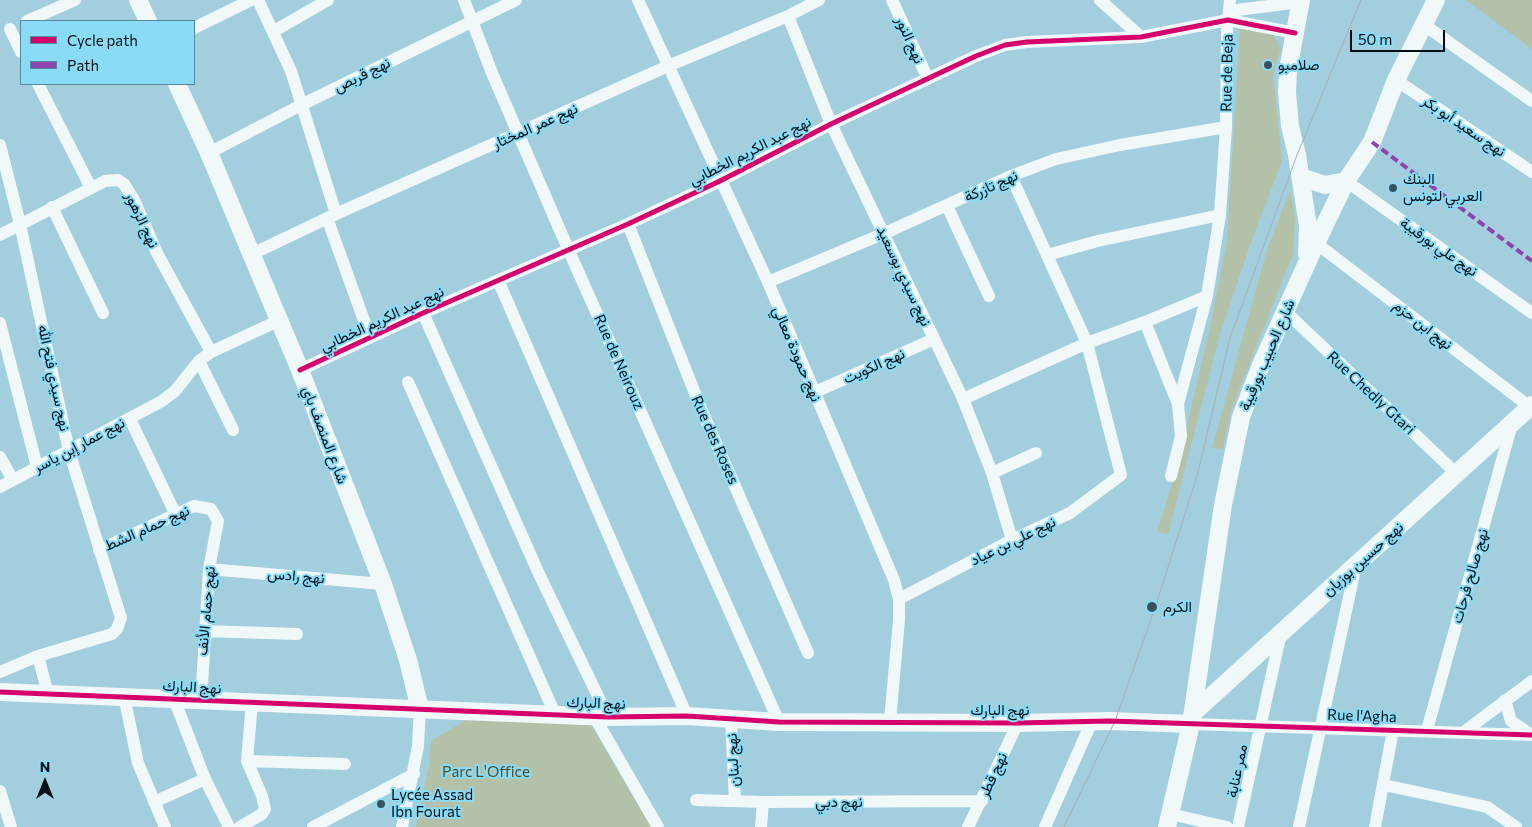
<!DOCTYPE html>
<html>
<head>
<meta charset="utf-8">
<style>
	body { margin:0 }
	#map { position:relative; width:1532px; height:827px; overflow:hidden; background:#a2cede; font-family:Commissioner,sans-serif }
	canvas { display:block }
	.legend { position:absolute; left:20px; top:20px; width:175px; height:65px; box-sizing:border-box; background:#89dbf6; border:1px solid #52899c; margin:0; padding:6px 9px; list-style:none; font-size:15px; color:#000f16 }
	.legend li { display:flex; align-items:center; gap:10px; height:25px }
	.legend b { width:25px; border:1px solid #52899c }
	.north { position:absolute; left:20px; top:757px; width:50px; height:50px; -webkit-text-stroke:4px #89dbf6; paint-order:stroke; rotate:0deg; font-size:14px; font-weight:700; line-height:20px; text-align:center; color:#000f16 }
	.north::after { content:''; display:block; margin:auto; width:18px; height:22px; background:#000f16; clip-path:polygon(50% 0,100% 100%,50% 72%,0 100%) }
	.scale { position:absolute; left:1350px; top:30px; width:95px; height:22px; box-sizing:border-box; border:2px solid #000f16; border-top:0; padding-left:6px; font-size:15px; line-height:18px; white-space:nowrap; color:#000f16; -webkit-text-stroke:4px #89dbf6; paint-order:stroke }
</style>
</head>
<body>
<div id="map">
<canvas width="1532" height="827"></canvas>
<ul class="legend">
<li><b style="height:6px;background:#d6006c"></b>Cycle path</li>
<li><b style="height:6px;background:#8e44ad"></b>Path</li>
</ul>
<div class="north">N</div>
<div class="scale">50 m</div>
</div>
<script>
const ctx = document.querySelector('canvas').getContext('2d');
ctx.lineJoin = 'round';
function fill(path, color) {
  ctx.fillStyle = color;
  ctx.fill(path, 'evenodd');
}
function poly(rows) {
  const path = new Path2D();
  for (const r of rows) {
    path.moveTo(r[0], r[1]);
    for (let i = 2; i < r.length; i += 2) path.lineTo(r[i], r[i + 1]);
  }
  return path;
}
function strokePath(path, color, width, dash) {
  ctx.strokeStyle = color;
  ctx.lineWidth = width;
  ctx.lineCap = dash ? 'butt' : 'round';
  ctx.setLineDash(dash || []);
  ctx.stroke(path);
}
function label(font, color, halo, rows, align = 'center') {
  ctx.font = font + ' Commissioner,Vazirmatn,sans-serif';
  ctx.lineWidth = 4;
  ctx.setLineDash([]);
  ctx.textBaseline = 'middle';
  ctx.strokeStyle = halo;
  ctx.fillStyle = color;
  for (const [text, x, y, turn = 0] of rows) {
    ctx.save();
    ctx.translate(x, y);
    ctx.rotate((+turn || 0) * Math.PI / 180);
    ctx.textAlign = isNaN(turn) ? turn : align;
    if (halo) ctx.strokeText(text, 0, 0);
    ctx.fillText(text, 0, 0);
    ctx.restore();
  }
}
const green = poly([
	[1466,0,1532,0,1532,49],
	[1240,28,1273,35,1281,48,1273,75,1282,161,1250,245,1220,334,1168,534,1157,532,1177,468,1209,332,1227,241],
	[1290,190,1295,218,1293,254,1232,408,1223,449,1212,448,1267,250],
	[471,717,589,722,651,827,416,827,429,765,431,741]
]);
const street = poly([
	[258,0,291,71,336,214],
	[464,0,492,73,569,251,779,722],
	[638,0,768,282,894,580,899,599,899,620,890,721],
	[892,0,928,79],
	[1100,0,1141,37],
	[1229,11,1300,2],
	[788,16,831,124,963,399,992,473,1012,540],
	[27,21,75,0],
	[1423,24,1532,101],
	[194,28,251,0],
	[10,29,21,52],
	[274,31,328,0],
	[1396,80,1532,172],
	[38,84,91,188],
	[0,145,20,224,69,451,121,618,117,629,112,634,38,656,0,672],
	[209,153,301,105,516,0],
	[1346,181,1532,313],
	[947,206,989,296],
	[52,207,103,313],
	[327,218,370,337],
	[628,224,702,411,808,653],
	[0,235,105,181,118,180,124,184,134,200,157,253,211,352],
	[1316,243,1530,407],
	[252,254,336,214,668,66,788,16,819,0],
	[1047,255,1098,241,1220,215],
	[498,280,687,716],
	[768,282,885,233,1011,176,1056,159,1120,145,1226,127],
	[1285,311,1457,474],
	[423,313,539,574,608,717],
	[1145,322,1178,404],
	[0,323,37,467],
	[199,361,233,430],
	[300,370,423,313,628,224,720,181,831,124,976,56,1005,45,1027,42,1141,37,1228,20,1295,33],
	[408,382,555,714],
	[813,393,934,339],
	[963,399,1087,343,1011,176],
	[130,419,175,513],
	[0,457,13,480],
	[992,473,1036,453],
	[1171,476,1181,436,1178,404,1207,296,1220,215,1226,127,1227,29,1230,0],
	[0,487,162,401,175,391,199,361,211,352,280,320],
	[99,550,194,506,211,509,218,521,209,569,201,702],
	[209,569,383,584],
	[899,599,1012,540,1070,513,1121,475,1087,343,1145,322,1207,296],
	[203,631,297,634],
	[38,656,48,694],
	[124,696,138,763,165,827],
	[174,699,205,779,229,827],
	[1505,700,1511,721,1530,734],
	[594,716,658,827],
	[731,720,735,801],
	[1191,724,1532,735],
	[1427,730,1512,424],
	[1465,731,1532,681],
	[247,761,345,764],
	[1384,785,1487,807,1516,827],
	[0,791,11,827],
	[696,800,763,802,982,801],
	[154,802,205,779],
	[1170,814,1227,827],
	[240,827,262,814,265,809,262,796,247,761,252,702],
	[313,827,414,774],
	[402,827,418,746,420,709],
	[761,827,763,802],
	[968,827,1018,723],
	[1045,827,1092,721],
	[1238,827,1281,633],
	[1299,827,1356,565],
	[1375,827,1393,730]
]);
const secondary = poly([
	[138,0,148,21],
	[1301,0,1288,70,1287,92,1290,126,1297,155,1308,226,1307,254],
	[177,84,209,153,300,370,383,584,408,660,420,709],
	[1301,177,1325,185,1346,181],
	[0,692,608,717,687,716,779,722,1018,723,1109,721,1191,724],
	[1193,713,1532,405],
	[1167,827,1191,724,1223,505,1241,417,1261,365,1316,243,1346,181,1372,142,1396,80,1436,0]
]);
const tram = poly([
	[1064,827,1115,721,1155,608,1197,476,1230,338,1297,155,1361,0]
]);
const quiet = poly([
	[1372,142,1532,261]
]);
const cycleway = poly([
	[300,370,423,313,628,224,720,181,831,124,976,56,1005,45,1027,42,1141,37,1228,20,1295,33],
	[0,692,608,717,687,716,779,722,1018,723,1109,721,1532,735]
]);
const markers = [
	[1268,65,5,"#39525c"],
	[1393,188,5,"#39525c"],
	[1152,607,6,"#39525c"],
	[381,804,5,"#39525c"]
];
const streetNames = [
	["نهج النور",910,40,66],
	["Rue de Beja",1227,73,-89],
	["نهج قربص",362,75,-26],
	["نهج عمر المختار",535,126,-24],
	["نهج سعيد أبو بكر",1464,126,34],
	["نهج عبد الكريم الخطابي",750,151,-27],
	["نهج تازركة",991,186,-24],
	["نهج الزهور",142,220,65],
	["نهج علي بورقيبة",1439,247,35],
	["نهج سيدي بوسعيد",904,276,65],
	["نهج عبد الكريم الخطابي",382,319,-25],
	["نهج ابن حزم",1423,325,38],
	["نهج حمودة معالي",797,354,67],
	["شارع الحبيب بورقيبة",1267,355,-67],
	["Rue de Neirouz",619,362,66],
	["نهج الكويت",874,366,-24],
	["نهج سيدي فتح الله",54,378,78],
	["Rue Chedly Gtari",1371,393,43],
	["شارع المنصف باي",325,435,69],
	["Rue des Roses",715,440,66],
	["نهج عمار إبن ياسر",79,445,-28],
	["نهج حمام الشط",147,528,-24],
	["نهج علي بن عياد",1013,541,-26],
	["نهج حسين بوزيان",1363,559,-42],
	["نهج رادس",296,576,5],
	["نهج صالح فرحات",1470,576,-74],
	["نهج حمام الأنف",206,611,-85],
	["نهج البارك",192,687,3],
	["نهج البارك",596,703,2],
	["نهج البارك",1000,710],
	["Rue l'Agha",1362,716,2],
	["نهج لبنان",733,760,-93],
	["ممر عنابة",1237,771,-78],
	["نهج قطر",993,775,-65],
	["نهج دبي",839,802]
];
const poiNames = [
	["صلامبو",1278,65],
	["البنك",1403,179],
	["العربي لتونس",1403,196],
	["الكرم",1163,607],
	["Lycée Assad",391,795],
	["Ibn Fourat",391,812]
];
const parkNames = [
	["Parc L'Office",486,772]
];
fill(green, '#b3c1a8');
strokePath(street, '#f1f8fa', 12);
strokePath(secondary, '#f1f8fa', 18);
strokePath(tram, '#a7b0b4', 1);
strokePath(quiet, '#8e44ad', 4, [8, 4]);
strokePath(cycleway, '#d6006c', 5);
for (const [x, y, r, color] of markers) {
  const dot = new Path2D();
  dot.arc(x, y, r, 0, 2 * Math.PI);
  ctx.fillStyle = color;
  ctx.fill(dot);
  strokePath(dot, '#89dbf6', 2);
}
label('15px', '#000f16', '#89dbf6', streetNames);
label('15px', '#000f16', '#89dbf6', poiNames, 'left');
label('15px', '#504a23', '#89dbf6', parkNames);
</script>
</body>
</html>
